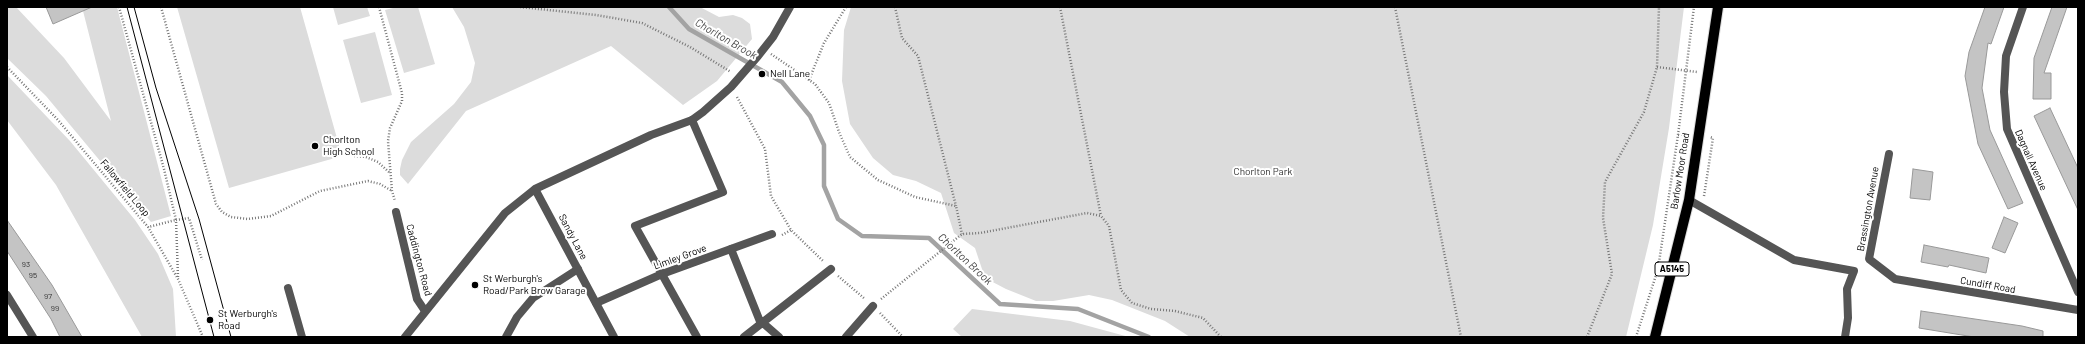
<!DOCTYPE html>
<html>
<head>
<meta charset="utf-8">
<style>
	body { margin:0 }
	#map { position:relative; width:2085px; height:344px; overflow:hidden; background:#fff; font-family:Barlow,sans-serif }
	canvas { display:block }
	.frame { position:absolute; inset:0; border:8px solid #000; pointer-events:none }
</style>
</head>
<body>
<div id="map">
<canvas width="2085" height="344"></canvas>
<div class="frame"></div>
</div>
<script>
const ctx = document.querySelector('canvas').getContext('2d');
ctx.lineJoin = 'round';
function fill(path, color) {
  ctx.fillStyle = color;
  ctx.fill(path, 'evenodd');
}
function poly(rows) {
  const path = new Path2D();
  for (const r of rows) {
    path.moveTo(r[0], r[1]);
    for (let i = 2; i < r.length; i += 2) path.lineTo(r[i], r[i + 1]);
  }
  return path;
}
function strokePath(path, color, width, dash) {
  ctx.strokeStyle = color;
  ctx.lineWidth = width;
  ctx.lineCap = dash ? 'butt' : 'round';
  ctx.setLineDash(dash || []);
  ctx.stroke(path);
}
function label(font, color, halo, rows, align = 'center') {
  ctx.font = font + ' Barlow,sans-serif';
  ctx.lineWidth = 4;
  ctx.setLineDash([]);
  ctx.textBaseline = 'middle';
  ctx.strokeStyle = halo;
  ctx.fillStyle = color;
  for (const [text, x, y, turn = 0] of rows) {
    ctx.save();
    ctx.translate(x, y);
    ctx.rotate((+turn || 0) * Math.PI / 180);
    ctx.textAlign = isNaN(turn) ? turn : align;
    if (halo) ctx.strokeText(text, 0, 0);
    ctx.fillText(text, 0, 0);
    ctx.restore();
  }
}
const green = poly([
	[7,7,16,7,64,58,111,121,82,7,117,7,171,216,151,222,46,96,7,58],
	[177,7,300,7,342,156,229,188],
	[333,7,367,7,370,16,338,25],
	[397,7,418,7,435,64,404,73,385,10],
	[452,7,700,7,719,17,733,15,742,18,750,24,752,39,717,81,683,105,611,46,466,111,408,184,400,175,400,169,402,160,411,142,454,104,471,82,475,63,464,27],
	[851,7,1684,7,1669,128,1653,225,1626,337,1190,337,1165,321,1112,300,1089,295,1053,301,1036,301,1006,289,985,278,975,248,954,233,941,193,916,181,893,175,873,158,850,124,842,81,844,30],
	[375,32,392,95,361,103,343,40],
	[7,75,70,141,135,220,158,254,173,289,176,337,142,337,56,185,7,120],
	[972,309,1070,321,1129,337,962,337,953,329]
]);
const stream = poly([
	[669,7,689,29,782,82,810,116,824,145,824,186,838,219,862,236,929,238,1000,304,1078,309,1149,337]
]);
const building = poly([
	[46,7,92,7,53,24,46,7],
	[1985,7,2004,7,1991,44,1988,43,1982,88,1990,130,2023,203,2008,209,1978,144,1965,76,1969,52,1985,7],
	[2052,7,2067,7,2044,73,2051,73,2051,99,2033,99,2034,58,2052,7],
	[2050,108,2078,168,2078,210,2034,116,2050,108],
	[1913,169,1933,172,1930,200,1910,198,1913,169],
	[2004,217,2018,223,2005,253,1992,248,2004,217],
	[7,220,52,285,82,337,60,337,51,319,7,251,7,220],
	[1924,245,1989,258,1986,273,1949,265,1948,267,1921,262,1924,245],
	[1921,311,2022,326,2043,331,2043,337,1974,337,1919,328,1921,311]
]);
const path = poly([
	[119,7,164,169,176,220,148,227],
	[161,7,216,204,222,212,231,217,248,219,271,216,320,191,368,181,380,184,392,191],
	[379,7,402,93,402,101,390,128,388,141,392,191,395,201],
	[520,7,596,15,642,23,690,47,731,72],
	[895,7,902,38,918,56,956,206],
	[1060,7,1101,216],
	[1395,7,1461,337],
	[771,54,815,84,829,103,839,132,850,157,878,180,915,197,956,206,962,234],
	[7,67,58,120,148,227,178,279,203,337],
	[1657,67,1697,72],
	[809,80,824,43,846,7],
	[737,97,765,149,771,196,791,230,823,261],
	[1678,135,1688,134],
	[354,156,366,157,378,162,390,173],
	[1704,196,1713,138,1710,137],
	[782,235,791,230],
	[838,276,865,299],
	[178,277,176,220,189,218,202,260],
	[881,299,962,234,980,233,1087,213,1101,216,1109,226,1121,290,1132,303,1151,309,1175,311,1203,318,1221,337],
	[880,313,903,337],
	[1587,337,1612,274,1603,218,1605,182,1644,112,1657,67,1659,7],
	[1636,337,1658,269,1678,135,1694,7]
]);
const service = poly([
	[692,120,723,192,635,226,697,337],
	[731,249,761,324],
	[763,323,779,337],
	[744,337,831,269]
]);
const minor = poly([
	[2023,7,2006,56,2004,92,2007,129,2078,292],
	[1889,154,1869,259,1895,279,2078,310],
	[1689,200,1794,260,1854,271,1847,289,1848,318,1845,337],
	[396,212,417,299,425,311],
	[288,288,302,337],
	[7,295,33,337],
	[596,303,662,274,772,234],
	[506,337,517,317,533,298,578,269],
	[846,337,873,306]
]);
const tertiary = poly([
	[535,189,614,337],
	[405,337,505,213,535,189,651,135,692,120,703,112,731,87,758,56,773,37,790,7]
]);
const primary = poly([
	[1655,337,1689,200,1718,7]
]);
const tram = poly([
	[127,7,214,337],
	[134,7,156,88,199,219,231,337]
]);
const markers = [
	[762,74,4,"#000"],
	[315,146,4,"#000"],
	[475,285,4,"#000"],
	[210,320,4,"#000"]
];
const numberNames = [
	["93",26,264],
	["95",33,275],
	["97",48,296],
	["99",55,308]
];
const shields = [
	[1672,269,34]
];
const shieldNames = [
	["A5145",1672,269]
];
const poiNames = [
	["Nell Lane",770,74],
	["Chorlton",323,140],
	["High School",323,152],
	["St Werburgh's",483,279],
	["Road/Park Brow Garage",483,291],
	["St Werburgh's",218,314],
	["Road",218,326]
];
const streetNames = [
	["Dagnall Avenue",2031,160,66],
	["Barlow Moor Road",1680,171,-81],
	["Fallowfield Loop",125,188,50],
	["Brassington Avenue",1868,209,-80],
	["Sandy Lane",573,237,62],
	["Limley Grove",680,257,-20],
	["Caddington Road",419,260,75],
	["Cundiff Road",1988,285,10]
];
const parkNames = [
	["Chorlton Park",1263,172]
];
const waterNames = [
	["Chorlton Brook",726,39,30],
	["Chorlton Brook",965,259,43]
];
fill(green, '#dcdcdc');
strokePath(stream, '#a3a3a3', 4.5);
fill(building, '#c4c4c4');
strokePath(building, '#999', 1);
strokePath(primary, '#dbdbdb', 12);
strokePath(path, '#777', 2.5, [1, 2]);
strokePath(service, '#555', 8);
strokePath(minor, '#555', 8);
strokePath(tertiary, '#555', 8);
strokePath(primary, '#000', 10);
strokePath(tram, '#000', 1);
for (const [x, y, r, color] of markers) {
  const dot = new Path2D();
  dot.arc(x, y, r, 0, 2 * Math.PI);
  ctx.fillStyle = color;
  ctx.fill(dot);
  strokePath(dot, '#fff', 1.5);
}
label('8px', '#313131', null, numberNames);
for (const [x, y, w] of shields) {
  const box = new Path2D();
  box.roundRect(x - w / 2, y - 7, w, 14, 3);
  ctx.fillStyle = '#fff';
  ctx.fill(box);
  strokePath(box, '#000', 1);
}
label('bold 9px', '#000', null, shieldNames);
label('10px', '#000', '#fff', poiNames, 'left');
label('10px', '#000', '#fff', streetNames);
label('10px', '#333', '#fff', parkNames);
label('italic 11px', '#444', '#fff', waterNames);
</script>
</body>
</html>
